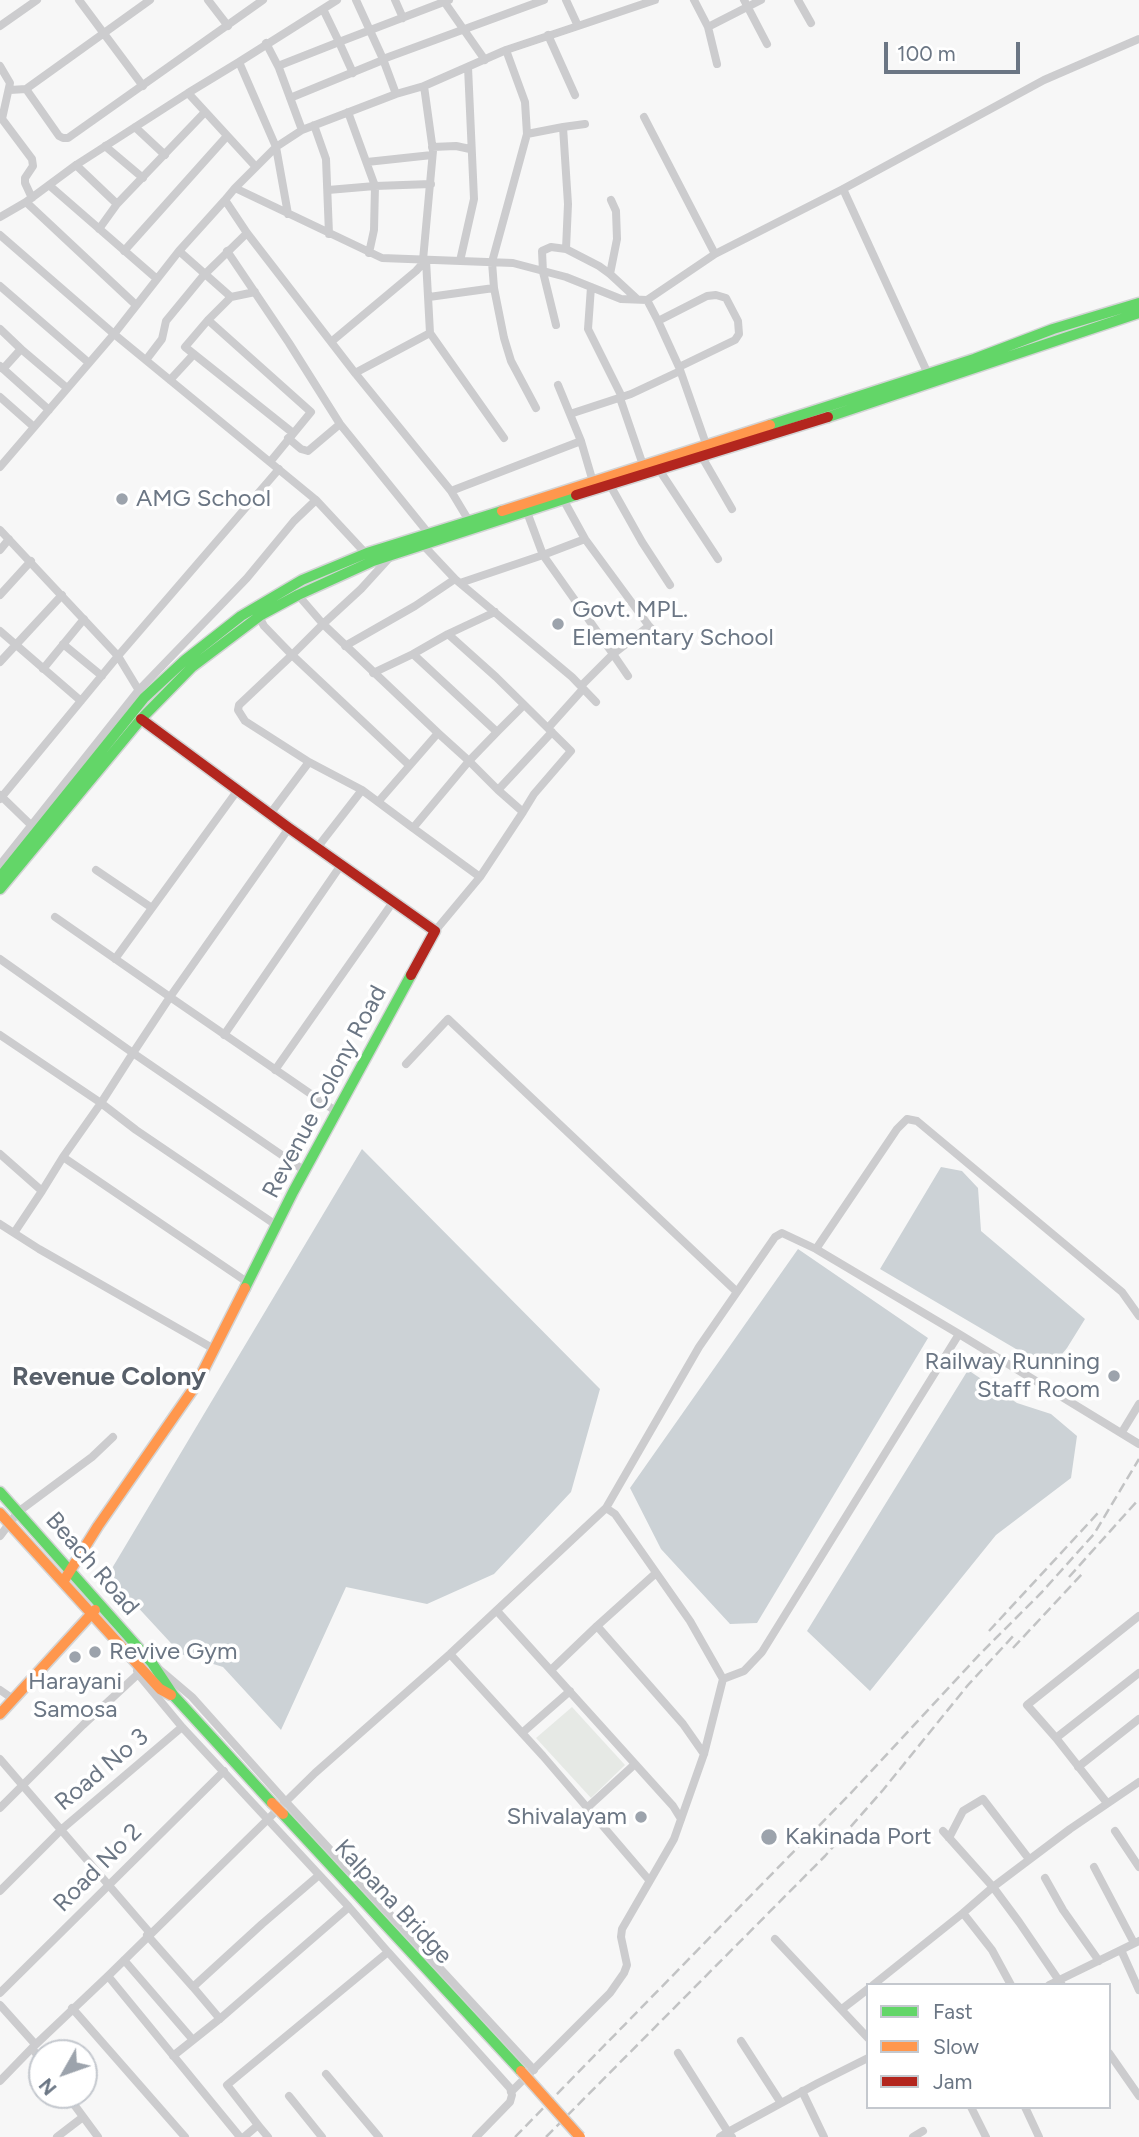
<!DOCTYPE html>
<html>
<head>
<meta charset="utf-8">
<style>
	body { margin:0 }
	#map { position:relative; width:1139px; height:2137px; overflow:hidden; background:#f7f7f7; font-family:Figtree,sans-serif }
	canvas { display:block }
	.legend { position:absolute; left:866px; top:1983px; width:245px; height:126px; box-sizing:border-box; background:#fff; border:2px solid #c4c8ce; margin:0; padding:9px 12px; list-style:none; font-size:21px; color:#6b7684 }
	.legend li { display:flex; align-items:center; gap:14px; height:35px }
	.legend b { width:35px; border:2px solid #c4c8ce }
	.north { position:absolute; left:28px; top:2039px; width:70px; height:70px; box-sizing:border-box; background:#fff; border:2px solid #c4c8ce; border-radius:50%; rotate:230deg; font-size:19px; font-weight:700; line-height:28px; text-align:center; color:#6b7684 }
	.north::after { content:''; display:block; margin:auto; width:24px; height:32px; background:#9ca3ac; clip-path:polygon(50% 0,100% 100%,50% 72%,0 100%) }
	.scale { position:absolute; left:884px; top:42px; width:136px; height:32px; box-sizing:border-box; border:4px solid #6b7684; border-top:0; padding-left:9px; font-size:21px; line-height:24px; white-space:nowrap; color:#6b7684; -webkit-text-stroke:5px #fff; paint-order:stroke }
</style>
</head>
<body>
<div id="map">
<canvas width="1139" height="2137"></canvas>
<ul class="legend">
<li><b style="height:9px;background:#63d668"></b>Fast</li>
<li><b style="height:9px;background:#ff974d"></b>Slow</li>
<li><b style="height:9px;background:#b3261e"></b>Jam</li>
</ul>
<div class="north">N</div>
<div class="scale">100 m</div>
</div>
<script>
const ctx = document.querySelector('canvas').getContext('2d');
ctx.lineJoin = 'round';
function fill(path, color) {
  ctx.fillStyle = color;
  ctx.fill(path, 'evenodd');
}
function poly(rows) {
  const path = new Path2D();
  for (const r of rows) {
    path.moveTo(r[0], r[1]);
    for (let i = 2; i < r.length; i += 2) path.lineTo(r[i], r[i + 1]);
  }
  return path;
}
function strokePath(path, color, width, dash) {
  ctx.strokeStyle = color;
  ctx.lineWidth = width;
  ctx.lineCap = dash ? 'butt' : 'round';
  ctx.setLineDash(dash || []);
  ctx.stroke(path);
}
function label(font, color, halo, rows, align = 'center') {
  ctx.font = font + ' Figtree,sans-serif';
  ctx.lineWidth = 7;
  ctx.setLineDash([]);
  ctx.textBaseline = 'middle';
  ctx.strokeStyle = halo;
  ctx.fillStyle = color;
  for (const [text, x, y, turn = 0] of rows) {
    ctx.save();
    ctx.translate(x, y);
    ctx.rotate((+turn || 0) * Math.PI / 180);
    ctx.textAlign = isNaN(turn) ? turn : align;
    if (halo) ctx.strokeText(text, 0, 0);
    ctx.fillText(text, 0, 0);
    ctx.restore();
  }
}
const green = poly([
	[572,1707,625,1765,591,1798,536,1738]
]);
const water = poly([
	[362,1149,600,1389,571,1492,494,1574,427,1604,346,1587,281,1730,223,1667,181,1654,108,1575],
	[941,1167,962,1171,978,1188,981,1231,1085,1319,1067,1348,1050,1369,880,1269],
	[798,1249,928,1338,757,1623,730,1624,661,1549,630,1488],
	[968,1370,1017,1403,1051,1414,1077,1436,1071,1478,996,1535,870,1691,807,1631]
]);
const street = poly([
	[79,0,143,86],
	[208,0,228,26],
	[337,0,239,62,276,147,302,130,396,94],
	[356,0,383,59,544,0],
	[395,0,403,18],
	[443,0,485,60],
	[694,0,708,27,717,64],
	[744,0,767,44],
	[798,0,811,23],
	[323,9,339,42,449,0],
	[0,26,37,0],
	[578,26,655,0],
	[708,27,761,0],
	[548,35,575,95],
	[266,43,279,68,302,130],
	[506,50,578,26,566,0],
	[383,59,396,94,424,86],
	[239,62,188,93,256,167],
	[0,66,10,83,2,119,32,159,33,166,25,178,25,183,32,198],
	[278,66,339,42,353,73],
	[26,89,59,136,63,138,68,138,263,0],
	[10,90,26,89,150,0],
	[290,98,383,60],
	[644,117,715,254],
	[314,125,326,159,329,234],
	[135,127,165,155],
	[105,146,143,178],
	[276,147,288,214],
	[432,147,456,146,470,149],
	[367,162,432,155],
	[76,165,117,204,205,112],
	[50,186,157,279],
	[235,188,276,147],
	[843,189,928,374],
	[328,190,375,186,348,112],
	[611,200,616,211,617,239,610,274,637,299],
	[26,202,76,165,188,93],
	[0,217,26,202,136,305],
	[99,229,117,204],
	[0,235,114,334,179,251,225,200],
	[566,249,568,204,563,127,585,124],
	[124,251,227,136],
	[179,251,231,297,208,320],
	[227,251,289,343,340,424,429,534],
	[369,253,374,230,375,186,431,184],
	[423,260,433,151,424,86,506,50,525,102,527,134],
	[460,261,474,199,468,67],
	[0,286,89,363],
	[591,287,588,329,622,397,620,398,644,468],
	[494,288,504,338,511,361,536,408],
	[231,297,255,292],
	[429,297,494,288,492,262,527,134,563,127],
	[647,300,715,254,843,189,1044,80,1139,39],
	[556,325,543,272,542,251,551,247,566,249,599,266,610,274],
	[0,329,21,349],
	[430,333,504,438],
	[331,342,416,271,426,260],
	[146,360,162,339,166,321,203,276,247,233],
	[0,366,49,410],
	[679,367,658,321,707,296,716,295,726,298,738,321,739,334,735,340,679,367,706,444],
	[3,369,21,349,67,388],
	[355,373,430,333,426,260],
	[170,380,194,354],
	[558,385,581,441,593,482],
	[0,397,34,427],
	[570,414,631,394,680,371],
	[288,438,301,449,308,451,340,424],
	[702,457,732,509],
	[270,462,311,412,208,320,185,347,293,433],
	[0,467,114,334,316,500,369,557],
	[660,471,718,559],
	[610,485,642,542,670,585],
	[451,491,581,441],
	[563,499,585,539],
	[527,512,543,555,585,539,649,626,613,654,628,676],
	[469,521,451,491,355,373,247,233,225,200,235,188,382,258,513,263,566,277,621,299,647,300,658,321],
	[0,530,118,656,279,469],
	[0,550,9,539],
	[455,579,572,677,596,702],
	[460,583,543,555,613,654,581,686],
	[0,595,31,561],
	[298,595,323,624,361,589,391,556],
	[259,617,264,626,292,655,239,705,238,710,245,721,309,762],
	[649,626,663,641],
	[0,631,81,701],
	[448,634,495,612],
	[63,644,102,676],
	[345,646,415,606,455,579,424,546],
	[413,654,497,732,524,705],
	[0,662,62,595],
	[43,669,84,619],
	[373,673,413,654,448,634,496,677,571,751,534,794,523,812],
	[548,728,583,689],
	[438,733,469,761,497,732],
	[0,795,33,827],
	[0,799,118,656,141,694],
	[378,802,438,733,323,624,292,655,409,765],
	[270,814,309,762,362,790],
	[413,828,480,877],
	[317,848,362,790,413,828,469,761,498,790,552,732],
	[0,865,138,691,247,578,294,521,316,500],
	[96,870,152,908],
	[55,917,170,997,289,828],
	[435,931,480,877,523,812,498,790],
	[0,959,133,1053,170,997,337,1112],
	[115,959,237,791],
	[0,1035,101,1103,63,1157],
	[224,1035,341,865],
	[406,1064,448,1019,737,1292],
	[275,1070,393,902],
	[0,1154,42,1191,14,1233],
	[42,1191,63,1157,247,1282],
	[0,1224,39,1249,214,1349],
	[276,1225,136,1130,101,1103,133,1053,305,1171],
	[816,1249,897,1129,907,1119,917,1121,1122,1292,1139,1316],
	[1122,1432,1139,1404],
	[606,1508,699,1347,775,1237,782,1233,816,1249,959,1334,1139,1444],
	[0,1536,18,1512,92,1457,113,1437],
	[656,1573,597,1626,683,1724,704,1754],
	[497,1611,673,1806,681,1819],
	[450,1654,543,1756,649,1880],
	[159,1669,192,1697,285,1801,534,2070],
	[551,1670,597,1626],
	[723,1679,744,1671,762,1652,959,1334],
	[0,1690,13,1699],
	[522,1733,570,1691],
	[1056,1738,1139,1673],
	[0,1759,150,1933],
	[1078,1767,1139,1719],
	[1107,1803,1056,1738,1027,1705,1139,1616],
	[588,1807,635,1764],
	[0,1808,83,1725,138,1674,137,1671],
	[943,1831,993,1887,1070,1829,1139,1782],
	[1115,1831,1139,1867],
	[949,1838,963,1811,983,1799,1029,1859],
	[1094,1867,1134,1943],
	[1045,1878,1063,1910,1099,1961],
	[0,1891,62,1829,182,1727,138,1674],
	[963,1913,993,1887,1019,1922,1062,1985],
	[147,1935,193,1987],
	[775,1939,868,2038],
	[1121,1950,1139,1990],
	[388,1952,510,2088,512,2095,510,2102,476,2137],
	[124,1960,193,2040],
	[108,1976,240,2137],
	[873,1985,963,1913,992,1950,1011,1985],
	[1049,1985,1139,1941],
	[0,1993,224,1771],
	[0,2005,35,2044],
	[72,2008,185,2137],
	[842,2009,868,1989],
	[220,2019,193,1987,262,1924,318,1876],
	[741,2041,781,2103],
	[32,2048,42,2062],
	[678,2053,728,2132,818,2083,868,2058],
	[1109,2053,1139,2096],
	[173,2056,222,2017,349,1907,182,1727],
	[326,2074,379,2137],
	[0,2081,32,2048,108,1976,315,1773,450,1654,606,1508,615,1514,690,1621,723,1679,704,1754,674,1839,622,1929,621,1937,627,1965,624,1973,610,1993,511,2092],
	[802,2091,824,2137],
	[67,2095,98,2137],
	[289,2096,322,2137],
	[971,2107,986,2137],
	[1025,2107,1039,2137],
	[258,2125,227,2085,388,1952,349,1907],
	[57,2137,83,2117],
	[244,2137,258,2125,268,2137],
	[720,2137,728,2132,732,2137],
	[913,2137,923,2131]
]);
const fast = poly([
	[828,417,1139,313],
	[770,425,974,359,1053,329,1139,303],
	[0,877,144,698,185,660,241,616,302,580,367,553,502,511],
	[0,889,141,719,192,667,261,615,298,595,373,561,576,495],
	[245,1288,293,1192,411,975],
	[0,1492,152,1663,174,1696,272,1803],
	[283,1814,521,2071]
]);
const slow = poly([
	[502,511,770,425],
	[0,1513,160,1689,171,1695],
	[63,1582,98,1526,196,1385,245,1288],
	[0,1714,95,1610]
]);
const jam = poly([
	[576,495,828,417],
	[141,719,289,828,435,931,411,975]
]);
const rail = poly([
	[1069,1577,1139,1499],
	[989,1631,1098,1513],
	[1013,1648,1082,1574],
	[515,2137,850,1794,980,1654,1042,1592,1094,1534,1139,1459],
	[546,2137,825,1856,883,1790,968,1685,1016,1633]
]);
const slowBridge = poly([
	[272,1803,283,1814],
	[521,2071,580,2137]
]);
const markers = [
	[122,499,7,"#9ca3ac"],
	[558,624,7,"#9ca3ac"],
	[1114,1376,7,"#9ca3ac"],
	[95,1652,7,"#9ca3ac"],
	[75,1657,7,"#9ca3ac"],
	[641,1817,7,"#9ca3ac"],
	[769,1837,9,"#9ca3ac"]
];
const poiNames = [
	["AMG School",136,499],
	["Govt. MPL.",572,610],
	["Elementary School",572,638],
	["Railway Running",1100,1362,"right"],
	["Staff Room",1100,1390,"right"],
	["Revive Gym",109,1652],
	["Harayani",75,1682,"center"],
	["Samosa",75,1710,"center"],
	["Shivalayam",627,1817,"right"],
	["Kakinada Port",785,1837]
];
const streetNames = [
	["Revenue Colony Road",325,1092,-62],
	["Beach Road",92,1564,49],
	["Road No 3",102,1770,-40],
	["Road No 2",98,1868,-45],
	["Kalpana Bridge",393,1902,47]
];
const neighbourhoodNames = [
	["Revenue Colony",109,1377]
];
fill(green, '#e6e9e5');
fill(water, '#ccd2d6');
strokePath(fast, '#d3d4d5', 13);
strokePath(slow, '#d3d4d5', 13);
strokePath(jam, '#d3d4d5', 13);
strokePath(street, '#ccccce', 8);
strokePath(fast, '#63d668', 10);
strokePath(slow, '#ff974d', 10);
strokePath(jam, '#b3261e', 10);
strokePath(rail, '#c2c3c4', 2.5, [10, 5]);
strokePath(slowBridge, '#d3d4d5', 13, []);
strokePath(slowBridge, '#ff974d', 10);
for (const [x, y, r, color] of markers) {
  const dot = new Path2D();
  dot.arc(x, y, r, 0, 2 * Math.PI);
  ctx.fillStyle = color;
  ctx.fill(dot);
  strokePath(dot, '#fff', 2.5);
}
label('24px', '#6b7684', '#fff', poiNames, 'left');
label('24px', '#6b7684', '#fff', streetNames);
label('bold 26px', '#58606a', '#fff', neighbourhoodNames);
</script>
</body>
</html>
